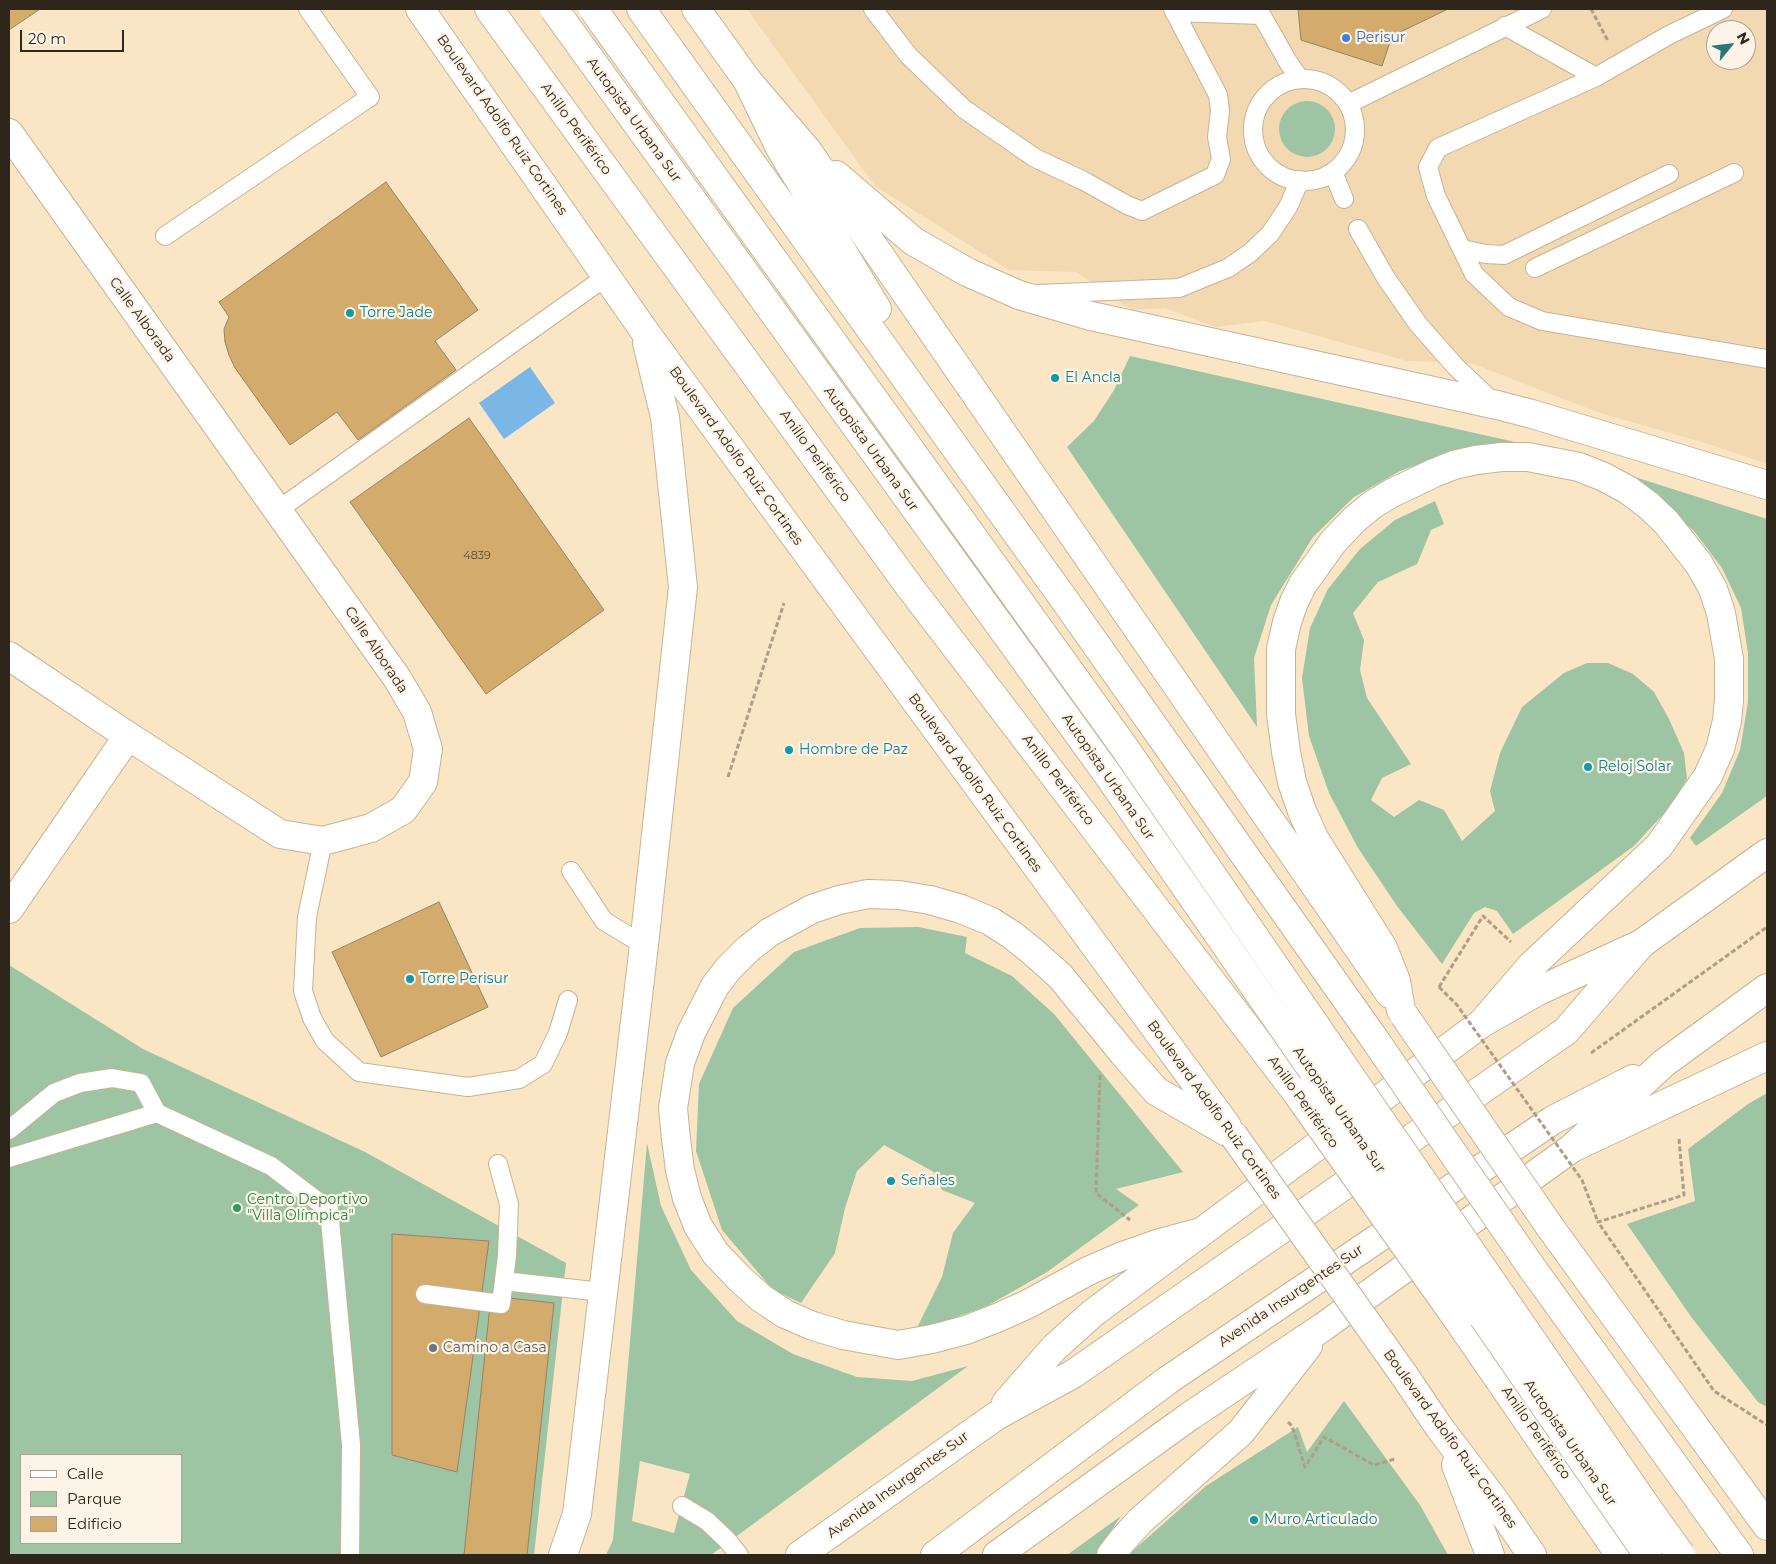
<!DOCTYPE html>
<html>
<head>
<meta charset="utf-8">
<style>
	body { margin:0 }
	#map { position:relative; width:1776px; height:1564px; overflow:hidden; background:#fae5c5; font-family:Montserrat,sans-serif }
	canvas { display:block }
	.frame { position:absolute; inset:0; border:10px solid #2e261a; pointer-events:none }
	.legend { position:absolute; left:20px; top:1454px; width:162px; height:90px; box-sizing:border-box; background:#fdf4e7; border:1px solid #aaa295; margin:0; padding:6px 9px; list-style:none; font-size:15px; color:#2e261a }
	.legend li { display:flex; align-items:center; gap:10px; height:25px }
	.legend b { width:25px; border:1px solid #aaa295 }
	.north { position:absolute; left:1706px; top:20px; width:50px; height:50px; box-sizing:border-box; background:#fdf4e7; border:1px solid #aaa295; border-radius:50%; rotate:61deg; font-size:14px; font-weight:700; line-height:20px; text-align:center; color:#2e261a }
	.north::after { content:''; display:block; margin:auto; width:18px; height:22px; background:#2d7679; clip-path:polygon(50% 0,100% 100%,50% 72%,0 100%) }
	.scale { position:absolute; left:20px; top:30px; width:104px; height:22px; box-sizing:border-box; border:2px solid #2e261a; border-top:0; padding-left:6px; font-size:15px; line-height:18px; white-space:nowrap; color:#2e261a; -webkit-text-stroke:4px #fdf4e7; paint-order:stroke }
</style>
</head>
<body>
<div id="map">
<canvas width="1776" height="1564"></canvas>
<div class="frame"></div>
<ul class="legend">
<li><b style="height:6px;background:#fff"></b>Calle</li>
<li><b style="height:14px;background:#9dc4a3"></b>Parque</li>
<li><b style="height:14px;background:#d3ac6d"></b>Edificio</li>
</ul>
<div class="north">N</div>
<div class="scale">20 m</div>
</div>
<script>
const ctx = document.querySelector('canvas').getContext('2d');
ctx.lineJoin = 'round';
function fill(path, color) {
  ctx.fillStyle = color;
  ctx.fill(path, 'evenodd');
}
function poly(rows) {
  const path = new Path2D();
  for (const r of rows) {
    if (r.length === 3) {
      path.moveTo(r[0] + r[2], r[1]);
      path.arc(r[0], r[1], r[2], 0, 2 * Math.PI);
      continue;
    }
    path.moveTo(r[0], r[1]);
    for (let i = 2; i < r.length; i += 2) path.lineTo(r[i], r[i + 1]);
  }
  return path;
}
function strokePath(path, color, width, dash) {
  ctx.strokeStyle = color;
  ctx.lineWidth = width;
  ctx.lineCap = dash ? 'butt' : 'round';
  ctx.setLineDash(dash || []);
  ctx.stroke(path);
}
function label(font, color, halo, rows, align = 'center') {
  ctx.font = font + ' Montserrat,sans-serif';
  ctx.lineWidth = 4.5;
  ctx.setLineDash([]);
  ctx.textBaseline = 'middle';
  ctx.strokeStyle = halo;
  ctx.fillStyle = color;
  for (const [text, x, y, turn = 0] of rows) {
    ctx.save();
    ctx.translate(x, y);
    ctx.rotate((+turn || 0) * Math.PI / 180);
    ctx.textAlign = isNaN(turn) ? turn : align;
    if (halo) ctx.strokeText(text, 0, 0);
    ctx.fillText(text, 0, 0);
    ctx.restore();
  }
}
const built = poly([
	[747,9,1767,9,1767,464,1712,445,1597,412,1471,363,1407,361,1265,321,1215,327,1165,308,1132,310,1076,272,1009,270,875,186],
	[1716,30,1746,30,1746,60,1716,60]
]);
const green = poly([
	[1307,129,28],
	[1130,356,1524,444,1460,449,1400,471,1354,497,1313,537,1271,605,1254,658,1257,727,1067,447,1094,421,1114,390],
	[1597,465,1767,519,1767,796,1696,846,1690,838,1722,793,1740,750,1748,702,1748,653,1741,608,1722,568,1694,531,1652,497],
	[1435,501,1444,524,1431,530,1417,564,1378,582,1353,613,1364,640,1360,670,1367,698,1411,764,1382,778,1371,800,1394,817,1419,800,1444,810,1462,841,1495,811,1490,791,1500,753,1522,707,1564,673,1587,663,1608,663,1633,674,1654,692,1669,719,1684,753,1687,779,1669,808,1634,846,1513,934,1497,911,1485,907,1474,913,1442,964,1397,906,1358,848,1329,793,1309,736,1302,678,1310,628,1328,589,1360,549,1395,520],
	[918,927,967,937,965,953,1012,976,1054,1014,1183,1172,1116,1189,1139,1205,1047,1272,987,1306,915,1332,942,1277,953,1233,975,1203,942,1190,934,1172,884,1145,857,1171,845,1208,835,1253,801,1303,773,1290,722,1230,696,1151,699,1084,733,1008,794,952,860,928],
	[9,965,143,1049,365,1152,566,1263,534,1555,9,1555],
	[21,1455,181,1455,181,1543,21,1543],
	[1767,1093,1767,1407,1758,1402,1692,1318,1627,1224,1695,1201,1688,1149,1748,1104],
	[647,1143,661,1206,691,1270,737,1321,793,1354,857,1377,912,1381,968,1366,711,1555,606,1555,613,1540],
	[640,1461,690,1474,674,1533,632,1521],
	[1344,1401,1420,1505,1448,1555,1128,1555,1206,1486,1298,1427,1307,1452],
	[1121,1516,1095,1555,1067,1555]
]);
const water = poly([
	[530,367,555,403,504,439,479,403]
]);
const building = poly([
	[9,9,40,9,9,30,9,9],
	[1298,9,1448,9,1392,36,1382,66,1301,40,1298,9],
	[386,182,478,310,435,341,456,370,358,440,337,412,290,445,235,368,229,355,225,342,224,329,229,317,219,302,386,182],
	[469,418,604,610,486,694,350,502,469,418],
	[439,902,488,1007,381,1057,332,952,439,902],
	[392,1234,489,1241,457,1472,392,1455,392,1234],
	[491,1296,554,1303,527,1555,464,1555,491,1296]
]);
const path = poly([
	[1591,9,1608,41],
	[728,777,784,603],
	[1439,987,1483,916,1511,942],
	[1591,1053,1767,927],
	[1100,1075,1096,1193,1130,1220],
	[1679,1139,1684,1195,1598,1222,1714,1391,1767,1425],
	[1288,1422,1292,1426,1305,1467,1324,1437,1374,1465,1395,1459]
]);
const lane = poly([
	[873,9,908,55,964,109,1035,158,1084,181,1127,205,1142,211,1215,175,1221,159,1217,137,1220,111,1218,95,1173,9],
	[1258,9,1288,62,1300,79],
	[1723,9,1669,35,1596,77,1438,148,1428,167,1436,196,1474,274,1509,307,1542,321,1767,359],
	[1174,12,1261,15],
	[1505,26,1596,77],
	[1304,130,51],
	[1348,104,1542,9],
	[1333,172,1344,199],
	[1358,229,1386,278,1418,324,1455,366,1494,403],
	[165,236,370,97,308,9],
	[1462,249,1486,254,1504,255,1669,174],
	[1535,268,1734,173],
	[1038,294,1179,288,1228,268,1250,253,1270,234,1288,207,1300,180],
	[278,510,607,276],
	[323,841,307,917,303,991,312,1018,325,1041,359,1072,468,1087,519,1079,543,1064,558,1033,568,1000],
	[571,871,604,921,644,945],
	[9,1130,54,1093,80,1083,112,1078,141,1083,157,1113],
	[9,1158,157,1113,271,1166,329,1210,351,1445,350,1555],
	[504,1281,602,1292],
	[425,1294,501,1304,507,1256,509,1204,498,1164],
	[682,1506,707,1521,727,1540,739,1555]
]);
const street = poly([
	[9,133,397,678,417,712,428,749,423,782,403,810,371,828,323,841,280,834,128,736,9,656],
	[9,909,128,736]
]);
const secondary = poly([
	[420,9,643,329,1227,1126],
	[696,9,747,80,807,150,1390,994],
	[836,175,913,241,967,272,1019,295,1091,316,1497,405,1532,414,1767,485],
	[1401,1010,1396,981,1383,948,1314,838,1302,811,1292,782,1286,752,1281,714,1281,649,1287,622,1294,602,1303,584,1333,542,1354,520,1372,505,1392,493,1434,473,1454,465,1476,460,1502,457,1528,457,1579,467,1604,477,1628,490,1648,505,1666,522,1699,564,1713,589,1721,613,1729,659,1729,700,1727,721,1720,749,1708,776,1659,846,1531,966,1482,1023],
	[1550,1227,1767,1526],
	[1201,1232,1160,1243,1120,1257,1088,1271,1028,1304,997,1318,966,1330,932,1339,898,1345,843,1335,813,1326,785,1314,761,1298,740,1279,716,1254,698,1226,687,1198,680,1170,676,1139,673,1108,680,1063,691,1033,715,986,728,969,748,949,770,932,812,909,839,900,868,894,899,895,930,900,961,909,990,921,1012,935,1032,951,1060,976,1123,1053,1156,1091,1234,1136],
	[1404,1375,1439,1427,1495,1501,1532,1555],
	[1006,1403,1054,1348,1093,1313,1482,1023,1538,991,1641,944,1767,853],
	[1456,1465,1490,1555],
	[563,1555,577,1514,644,945,683,587,665,417,647,343],
	[800,1555,996,1416,1073,1374,1566,1031,1641,944],
	[935,1555,1168,1380,1553,1120,1633,1079],
	[997,1555,1190,1416,1323,1327,1572,1148,1664,1063,1767,988],
	[1111,1555,1121,1542,1140,1521,1241,1432,1308,1346]
]);
const primary = poly([
	[1572,1148,1767,1056]
]);
const highway = poly([
	[489,9,909,586,1296,1092],
	[641,9,1066,602,1373,1037],
	[747,80,780,148,877,309],
	[1532,1268,1739,1555],
	[1458,1320,1620,1555]
]);
const pathBridge = poly([
	[1439,987,1457,1005,1582,1180,1598,1222]
]);
const secondaryBridge = poly([
	[1404,1015,1550,1227],
	[1234,1136,1404,1375]
]);
const highwayBridge = poly([
	[554,9,1108,775,1648,1555],
	[593,9,1124,747,1648,1509,1681,1555],
	[1373,1037,1532,1268],
	[1296,1092,1458,1320]
]);
const markers = [
	[1346,38,5,"#3f7fe0"],
	[350,313,5,"#0f9aa8"],
	[1055,378,5,"#0f9aa8"],
	[789,750,5,"#0f9aa8"],
	[1588,767,5,"#0f9aa8"],
	[410,979,5,"#0f9aa8"],
	[891,1181,5,"#0f9aa8"],
	[237,1208,5,"#2e9e5b"],
	[433,1348,5,"#6b7280"],
	[1254,1520,5,"#0f9aa8"]
];
const numberNames = [
	["4839",477,556]
];
const shopNames = [
	["Perisur",1356,38]
];
const streetNames = [
	["Autopista Urbana Sur",634,120,54],
	["Boulevard Adolfo Ruiz Cortines",502,125,55],
	["Anillo Periférico",576,129,54],
	["Calle Alborada",142,320,54],
	["Autopista Urbana Sur",871,449,54],
	["Boulevard Adolfo Ruiz Cortines",736,456,54],
	["Anillo Periférico",815,456,54],
	["Calle Alborada",376,650,56],
	["Autopista Urbana Sur",1108,777,55],
	["Anillo Periférico",1058,780,53],
	["Boulevard Adolfo Ruiz Cortines",975,783,54],
	["Anillo Periférico",1303,1102,54],
	["Boulevard Adolfo Ruiz Cortines",1214,1110,54],
	["Autopista Urbana Sur",1339,1110,55],
	["Avenida Insurgentes Sur",1291,1296,-34],
	["Anillo Periférico",1536,1433,55],
	["Boulevard Adolfo Ruiz Cortines",1450,1439,54],
	["Autopista Urbana Sur",1570,1443,55],
	["Avenida Insurgentes Sur",898,1485,-36]
];
const cultureNames = [
	["Torre Jade",360,313],
	["El Ancla",1065,378],
	["Hombre de Paz",799,750],
	["Reloj Solar",1598,767],
	["Torre Perisur",420,979],
	["Señales",901,1181],
	["Muro Articulado",1264,1520]
];
const leisureNames = [
	["Centro Deportivo",247,1200],
	["\"Villa Olímpica\"",247,1216]
];
const worshipNames = [
	["Camino a Casa",443,1348]
];
fill(built, '#f2d9b2');
fill(green, '#9dc4a3');
fill(water, '#7bb7e6');
fill(building, '#d3ac6d');
strokePath(building, '#978366', 1);
strokePath(lane, '#c7b394', 20);
strokePath(street, '#c7b394', 30);
strokePath(secondary, '#c7b394', 30);
strokePath(primary, '#c7b394', 30);
strokePath(highway, '#c7b394', 30);
strokePath(path, '#af9e86', 3, [5, 2.5]);
strokePath(lane, '#fff', 18);
strokePath(street, '#fff', 28);
strokePath(secondary, '#fff', 28);
strokePath(primary, '#fff', 28);
strokePath(highway, '#fff', 28);
strokePath(secondaryBridge, '#c7b394', 30, []);
strokePath(highwayBridge, '#c7b394', 30, []);
strokePath(pathBridge, '#af9e86', 3, [5, 2.5]);
strokePath(secondaryBridge, '#fff', 28);
strokePath(highwayBridge, '#fff', 28);
for (const [x, y, r, color] of markers) {
  const dot = new Path2D();
  dot.arc(x, y, r, 0, 2 * Math.PI);
  ctx.fillStyle = color;
  ctx.fill(dot);
  strokePath(dot, '#fdf4e7', 2);
}
label('11px', '#57482f', null, numberNames);
label('14px', '#366cbe', '#fdf4e7', shopNames, 'left');
label('14px', '#2e261a', '#fdf4e7', streetNames);
label('14px', '#0d838f', '#fdf4e7', cultureNames, 'left');
label('14px', '#27864d', '#fdf4e7', leisureNames, 'left');
label('14px', '#5b616d', '#fdf4e7', worshipNames, 'left');
</script>
</body>
</html>
